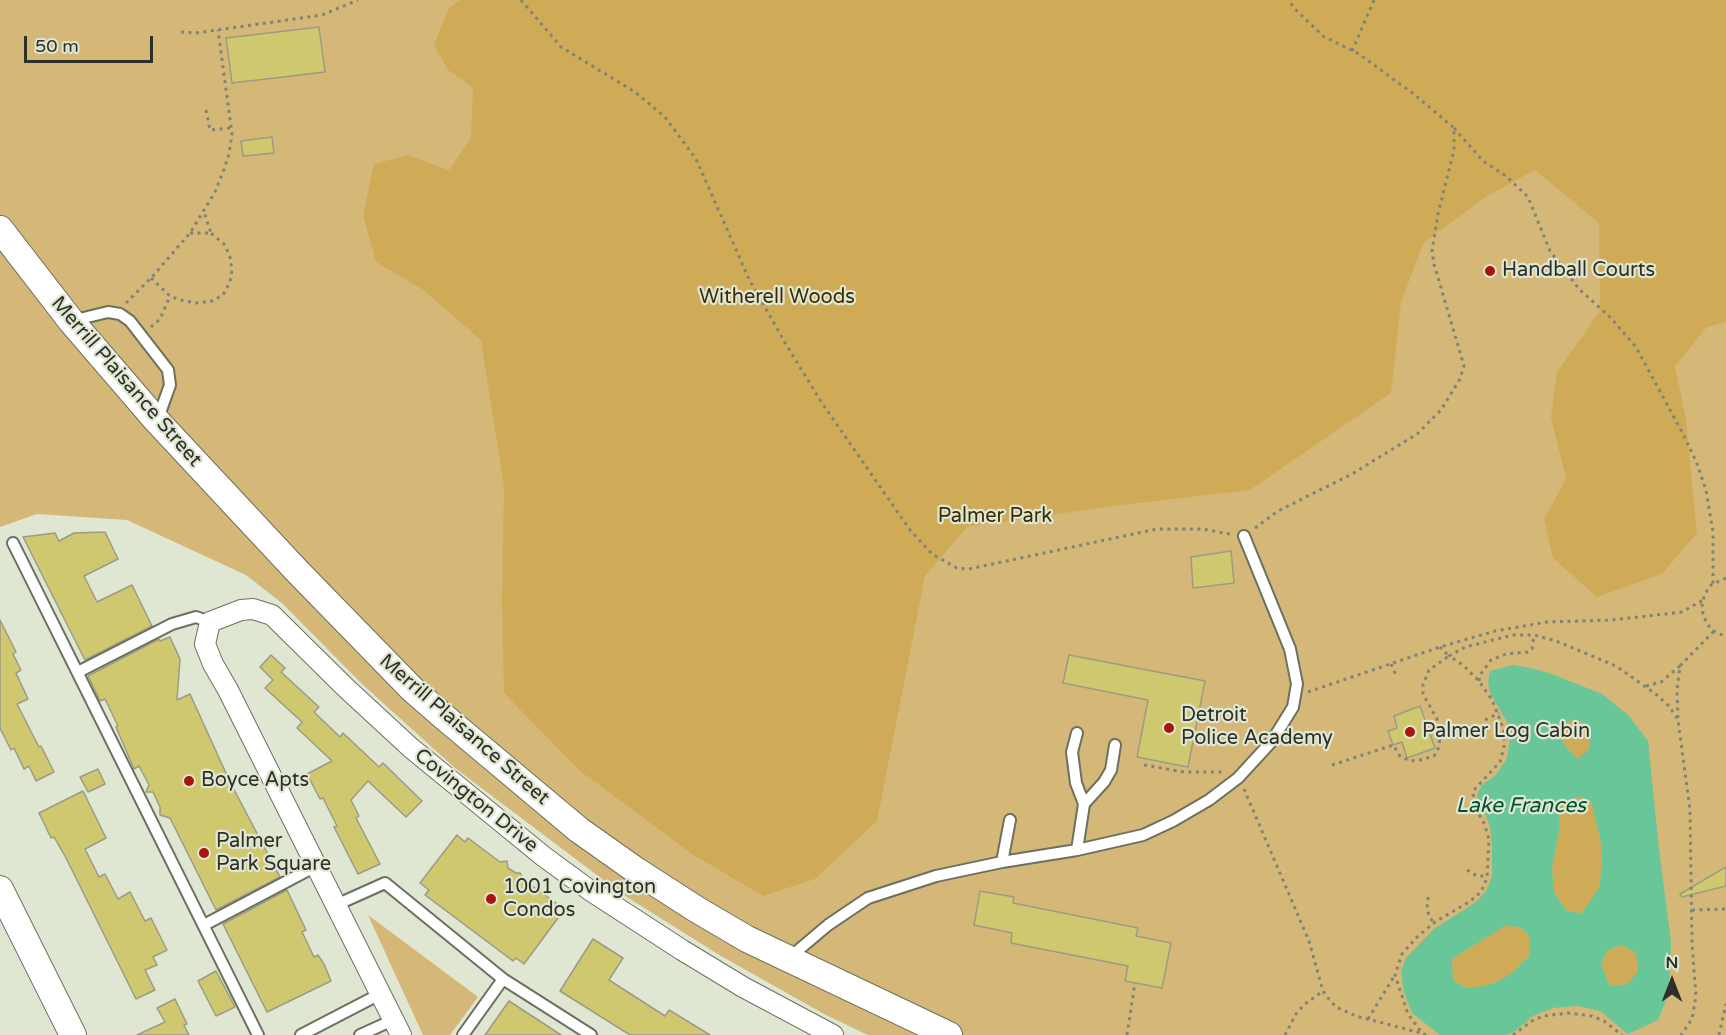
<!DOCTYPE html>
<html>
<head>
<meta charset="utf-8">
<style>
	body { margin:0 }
	#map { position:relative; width:1726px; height:1035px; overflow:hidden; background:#dfe6d2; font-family:"Varela Round",sans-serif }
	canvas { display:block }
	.north { position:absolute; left:1642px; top:951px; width:60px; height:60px; -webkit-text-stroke:4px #dfe6d2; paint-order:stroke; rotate:0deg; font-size:16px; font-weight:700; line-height:24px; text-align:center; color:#2d2f28 }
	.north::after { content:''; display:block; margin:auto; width:21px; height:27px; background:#2d2f28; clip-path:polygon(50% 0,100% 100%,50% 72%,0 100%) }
	.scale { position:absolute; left:24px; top:36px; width:129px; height:27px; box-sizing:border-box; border:3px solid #2d2f28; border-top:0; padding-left:8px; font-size:18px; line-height:21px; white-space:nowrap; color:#2d2f28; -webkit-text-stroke:4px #dfe6d2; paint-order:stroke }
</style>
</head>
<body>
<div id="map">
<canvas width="1726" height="1035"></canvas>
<div class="north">N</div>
<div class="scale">50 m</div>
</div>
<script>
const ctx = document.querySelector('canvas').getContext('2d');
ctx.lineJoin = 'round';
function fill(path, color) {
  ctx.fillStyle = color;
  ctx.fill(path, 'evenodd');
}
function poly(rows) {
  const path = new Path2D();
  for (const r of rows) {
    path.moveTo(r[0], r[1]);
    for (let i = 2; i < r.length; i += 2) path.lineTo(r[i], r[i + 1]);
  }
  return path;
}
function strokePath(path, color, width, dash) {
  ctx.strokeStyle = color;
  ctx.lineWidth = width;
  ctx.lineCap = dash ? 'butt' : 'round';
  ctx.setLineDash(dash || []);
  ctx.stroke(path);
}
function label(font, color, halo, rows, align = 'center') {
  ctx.font = font + ' "Varela Round",sans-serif';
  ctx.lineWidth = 4.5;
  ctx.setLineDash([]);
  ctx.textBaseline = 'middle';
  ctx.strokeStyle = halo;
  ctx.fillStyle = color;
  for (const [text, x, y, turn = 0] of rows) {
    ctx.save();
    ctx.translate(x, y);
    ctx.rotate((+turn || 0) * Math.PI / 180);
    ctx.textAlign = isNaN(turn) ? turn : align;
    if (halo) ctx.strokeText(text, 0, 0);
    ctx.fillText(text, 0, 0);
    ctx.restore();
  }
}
const green = poly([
	[0,0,1726,0,1726,1035,868,1035,824,1014,721,956,622,894,455,768,361,683,283,604,246,575,127,520,37,514,0,527],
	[368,915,478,997,450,1035,423,1035]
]);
const forest = poly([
	[460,0,1726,0,1726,322,1707,327,1675,366,1686,420,1697,533,1662,574,1597,597,1553,558,1544,519,1566,479,1551,417,1557,372,1600,311,1599,223,1535,170,1487,196,1424,242,1401,302,1391,393,1250,490,1113,506,967,527,925,576,877,821,815,879,763,896,692,854,580,771,504,693,502,600,504,487,481,340,422,289,376,262,363,215,374,164,407,155,449,170,471,137,473,88,448,70,434,45,449,8],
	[1570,720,1586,723,1590,748,1578,759,1567,748,1560,738],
	[1578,797,1591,801,1601,843,1602,866,1599,888,1581,914,1566,910,1554,892,1552,868,1559,831,1559,805],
	[1505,926,1520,926,1530,935,1530,955,1512,973,1497,982,1483,986,1467,988,1453,981,1452,959],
	[1621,945,1636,953,1638,971,1628,984,1610,986,1601,964,1608,950]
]);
const water = poly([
	[1513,665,1531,668,1552,674,1602,694,1628,715,1648,741,1659,849,1671,942,1669,993,1658,1020,1628,1034,1600,1011,1577,1006,1553,1008,1533,1016,1515,1031,1506,1035,1440,1035,1412,1013,1404,992,1401,971,1406,958,1434,929,1476,902,1486,891,1492,877,1492,845,1490,826,1477,795,1482,785,1496,775,1507,758,1510,737,1507,722,1490,693,1488,682,1490,671],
	[1570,720,1586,723,1590,748,1578,759,1567,748,1560,738],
	[1578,797,1591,801,1601,843,1602,866,1599,888,1581,914,1566,910,1554,892,1552,868,1559,831,1559,805],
	[1505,926,1520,927,1529,935,1530,955,1512,973,1497,982,1483,986,1467,988,1453,981,1452,959],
	[1621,945,1636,953,1638,971,1628,984,1610,986,1601,964,1608,950]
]);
const building = poly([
	[319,27,325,72,232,83,226,38,319,27],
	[272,137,274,153,243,156,241,141,272,137],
	[105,532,118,559,84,576,97,602,132,585,152,626,85,660,23,537,55,533,59,541,74,533,105,532],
	[1231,551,1234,583,1193,588,1191,557,1231,551],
	[0,620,16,652,13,654,21,670,16,673,28,699,17,704,39,747,41,746,54,772,36,781,29,766,24,769,14,748,11,750,0,728,0,620],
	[170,637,180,659,177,700,190,694,230,782,280,877,216,910,170,818,160,815,160,807,153,792,146,792,149,785,139,766,134,769,116,727,118,726,105,699,100,701,88,676,159,639,160,641,170,637],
	[271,655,285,668,281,672,319,707,314,712,340,737,343,733,379,767,383,763,422,801,406,817,368,781,351,800,359,816,356,818,380,864,358,874,334,827,337,826,323,798,320,799,307,774,332,761,297,728,302,722,265,688,273,680,260,667,271,655],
	[1069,655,1205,681,1188,767,1137,757,1148,700,1063,683,1069,655],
	[1420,706,1435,748,1407,758,1402,742,1393,745,1388,731,1397,728,1394,716,1420,706],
	[98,769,105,784,88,792,80,777,98,769],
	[83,791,106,838,85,849,99,877,105,874,118,899,130,892,145,921,151,918,167,950,153,957,157,965,145,970,155,990,136,999,66,858,54,837,51,838,39,813,83,791],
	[457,835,465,842,468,838,500,862,507,861,508,868,516,873,520,873,524,880,556,903,553,908,561,914,524,964,516,958,513,961,425,895,429,890,420,883,457,835],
	[1726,867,1726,886,1682,897,1680,894,1726,867],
	[287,890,306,930,302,932,314,957,318,955,324,964,331,981,267,1012,223,924,287,890],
	[980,891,1014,897,1013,903,1138,928,1136,936,1171,943,1162,988,1125,981,1128,966,1011,943,1012,933,974,925,980,891],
	[593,939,623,958,609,980,665,1016,669,1010,710,1035,630,1035,560,991,593,939],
	[216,971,235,1007,216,1016,198,981,216,971],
	[175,999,187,1024,184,1025,189,1035,137,1035,165,1022,157,1008,175,999],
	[509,1001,561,1035,485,1035,509,1001]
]);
const path = poly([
	[521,0,561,47,635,92,665,117,696,159,749,279,787,346,822,403,910,530,932,554,957,568,969,569,1157,529,1202,529,1230,534],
	[181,32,196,33,322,15,358,0],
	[1352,51,1374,0],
	[206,110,210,130,231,128],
	[1454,128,1483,161,1506,176,1528,197,1550,251,1579,289,1611,318,1636,347,1683,434,1696,461,1706,490,1713,532,1713,584],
	[190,233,211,233,204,212],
	[151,278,170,296,180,300,197,303,212,301,223,295,230,282,232,270,230,257,225,245,211,233],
	[126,303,152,277,190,233,215,192,223,172,229,154,232,134,218,30],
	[151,327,160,319,170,296],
	[1255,528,1278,511,1352,474,1417,434,1441,410,1460,379,1464,366,1434,264,1432,251,1438,214,1454,150,1454,128,1415,95,1359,54,1323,36,1296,10,1288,0],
	[1726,578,1711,585,1705,594,1702,604,1703,614,1707,624,1714,631,1726,637],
	[1391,664,1396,675],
	[1479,681,1480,675,1491,660,1506,654,1528,652,1532,649,1534,635],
	[1646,686,1661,682,1680,666],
	[1308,692,1440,647,1495,631,1547,622,1612,620,1682,612,1703,600],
	[1678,718,1677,690,1680,666,1714,631],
	[1485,720,1499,713],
	[1144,765,1184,772,1223,772],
	[1332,765,1393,745,1400,756,1410,761,1420,760,1434,756,1439,747,1440,736,1437,719,1423,694,1423,685,1429,670,1449,656,1440,647],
	[1244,789,1309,941,1323,991,1328,998,1336,1007,1356,1016,1421,1033],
	[1467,870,1477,876,1487,876],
	[1428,897,1427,909,1430,918,1434,923],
	[1692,910,1726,909],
	[1368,1019,1395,975],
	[1127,1035,1135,983],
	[1285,1035,1296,1014,1305,1004,1323,991],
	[1426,1035,1422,1033,1408,1014,1395,975,1402,954,1416,938,1435,922,1469,902,1481,892,1487,878,1489,839,1484,823,1474,806,1473,791,1500,762,1504,747,1504,730,1492,700,1479,681,1463,665,1449,656,1465,647,1513,635,1534,635,1556,641,1616,666,1657,695,1669,706,1678,720,1690,810,1692,943,1696,996,1692,1019,1681,1035],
	[1513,1035,1532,1021,1543,1016,1568,1013,1592,1016,1604,1021,1622,1035],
	[1719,1035,1726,1004]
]);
const service = poly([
	[71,321,108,312,120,314,130,321,168,370,170,385,157,421],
	[13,543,258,1035],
	[78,672,172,624,196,617,210,622],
	[1077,733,1072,752,1076,783,1084,804,1077,850],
	[1084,804,1104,782,1111,770,1115,745],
	[1002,862,1010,820],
	[336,905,385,883,503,979],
	[204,925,316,866],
	[789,958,828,925,868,898,936,876,1002,862,1077,850,1143,835,1173,821,1209,800,1238,778,1272,741,1293,707,1297,684,1290,649,1244,536],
	[301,1035,380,994],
	[360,1035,393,1020],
	[463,1035,503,979,591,1035]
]);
const minor = poly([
	[401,1035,228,690,213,664,205,644,210,622,241,610,253,609,272,615,346,688,411,748,543,856,588,889,682,950,743,987,833,1035]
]);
const tertiary = poly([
	[0,229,71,321,157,421,297,571,412,689,443,716,579,830,637,871,696,909,747,939,949,1035],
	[0,889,73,1035]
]);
const markers = [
	[1490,271,6,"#a8150d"],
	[1169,728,6,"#a8150d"],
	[1410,732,6,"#a8150d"],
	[189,781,6,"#a8150d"],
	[204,853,6,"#a8150d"],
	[491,899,6,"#a8150d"]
];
const poiNames = [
	["Handball Courts",1502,271],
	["Detroit",1181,716],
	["Police Academy",1181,739],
	["Palmer Log Cabin",1422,732],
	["Boyce Apts",201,781],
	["Palmer",216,842],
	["Park Square",216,865],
	["1001 Covington",503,888],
	["Condos",503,911]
];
const parkNames = [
	["Witherell Woods",777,298],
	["Palmer Park",995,517]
];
const streetNames = [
	["Merrill Plaisance Street",126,382,49],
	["Merrill Plaisance Street",464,730,41],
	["Covington Drive",476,801,39]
];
const waterNames = [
	["Lake Frances",1521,806]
];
fill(green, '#d5b778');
fill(forest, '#d0ab57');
fill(water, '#69c698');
fill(building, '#cfc86f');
strokePath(building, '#9c9b87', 1.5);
strokePath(service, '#6b715f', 14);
strokePath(minor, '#6b715f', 22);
strokePath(tertiary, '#6b715f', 28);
strokePath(path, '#808477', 3, [3, 4.5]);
strokePath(service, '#fff', 10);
strokePath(minor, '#fff', 20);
strokePath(tertiary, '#fff', 26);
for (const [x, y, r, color] of markers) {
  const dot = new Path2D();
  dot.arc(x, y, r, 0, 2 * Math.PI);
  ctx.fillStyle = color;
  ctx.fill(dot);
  strokePath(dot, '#dfe6d2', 2);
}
label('20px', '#2d2f28', '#dfe6d2', poiNames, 'left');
label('20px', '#3b2c06', '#dfe6d2', parkNames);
label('20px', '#2d2f28', '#dfe6d2', streetNames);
label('italic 21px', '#015033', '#dfe6d2', waterNames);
</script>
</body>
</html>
